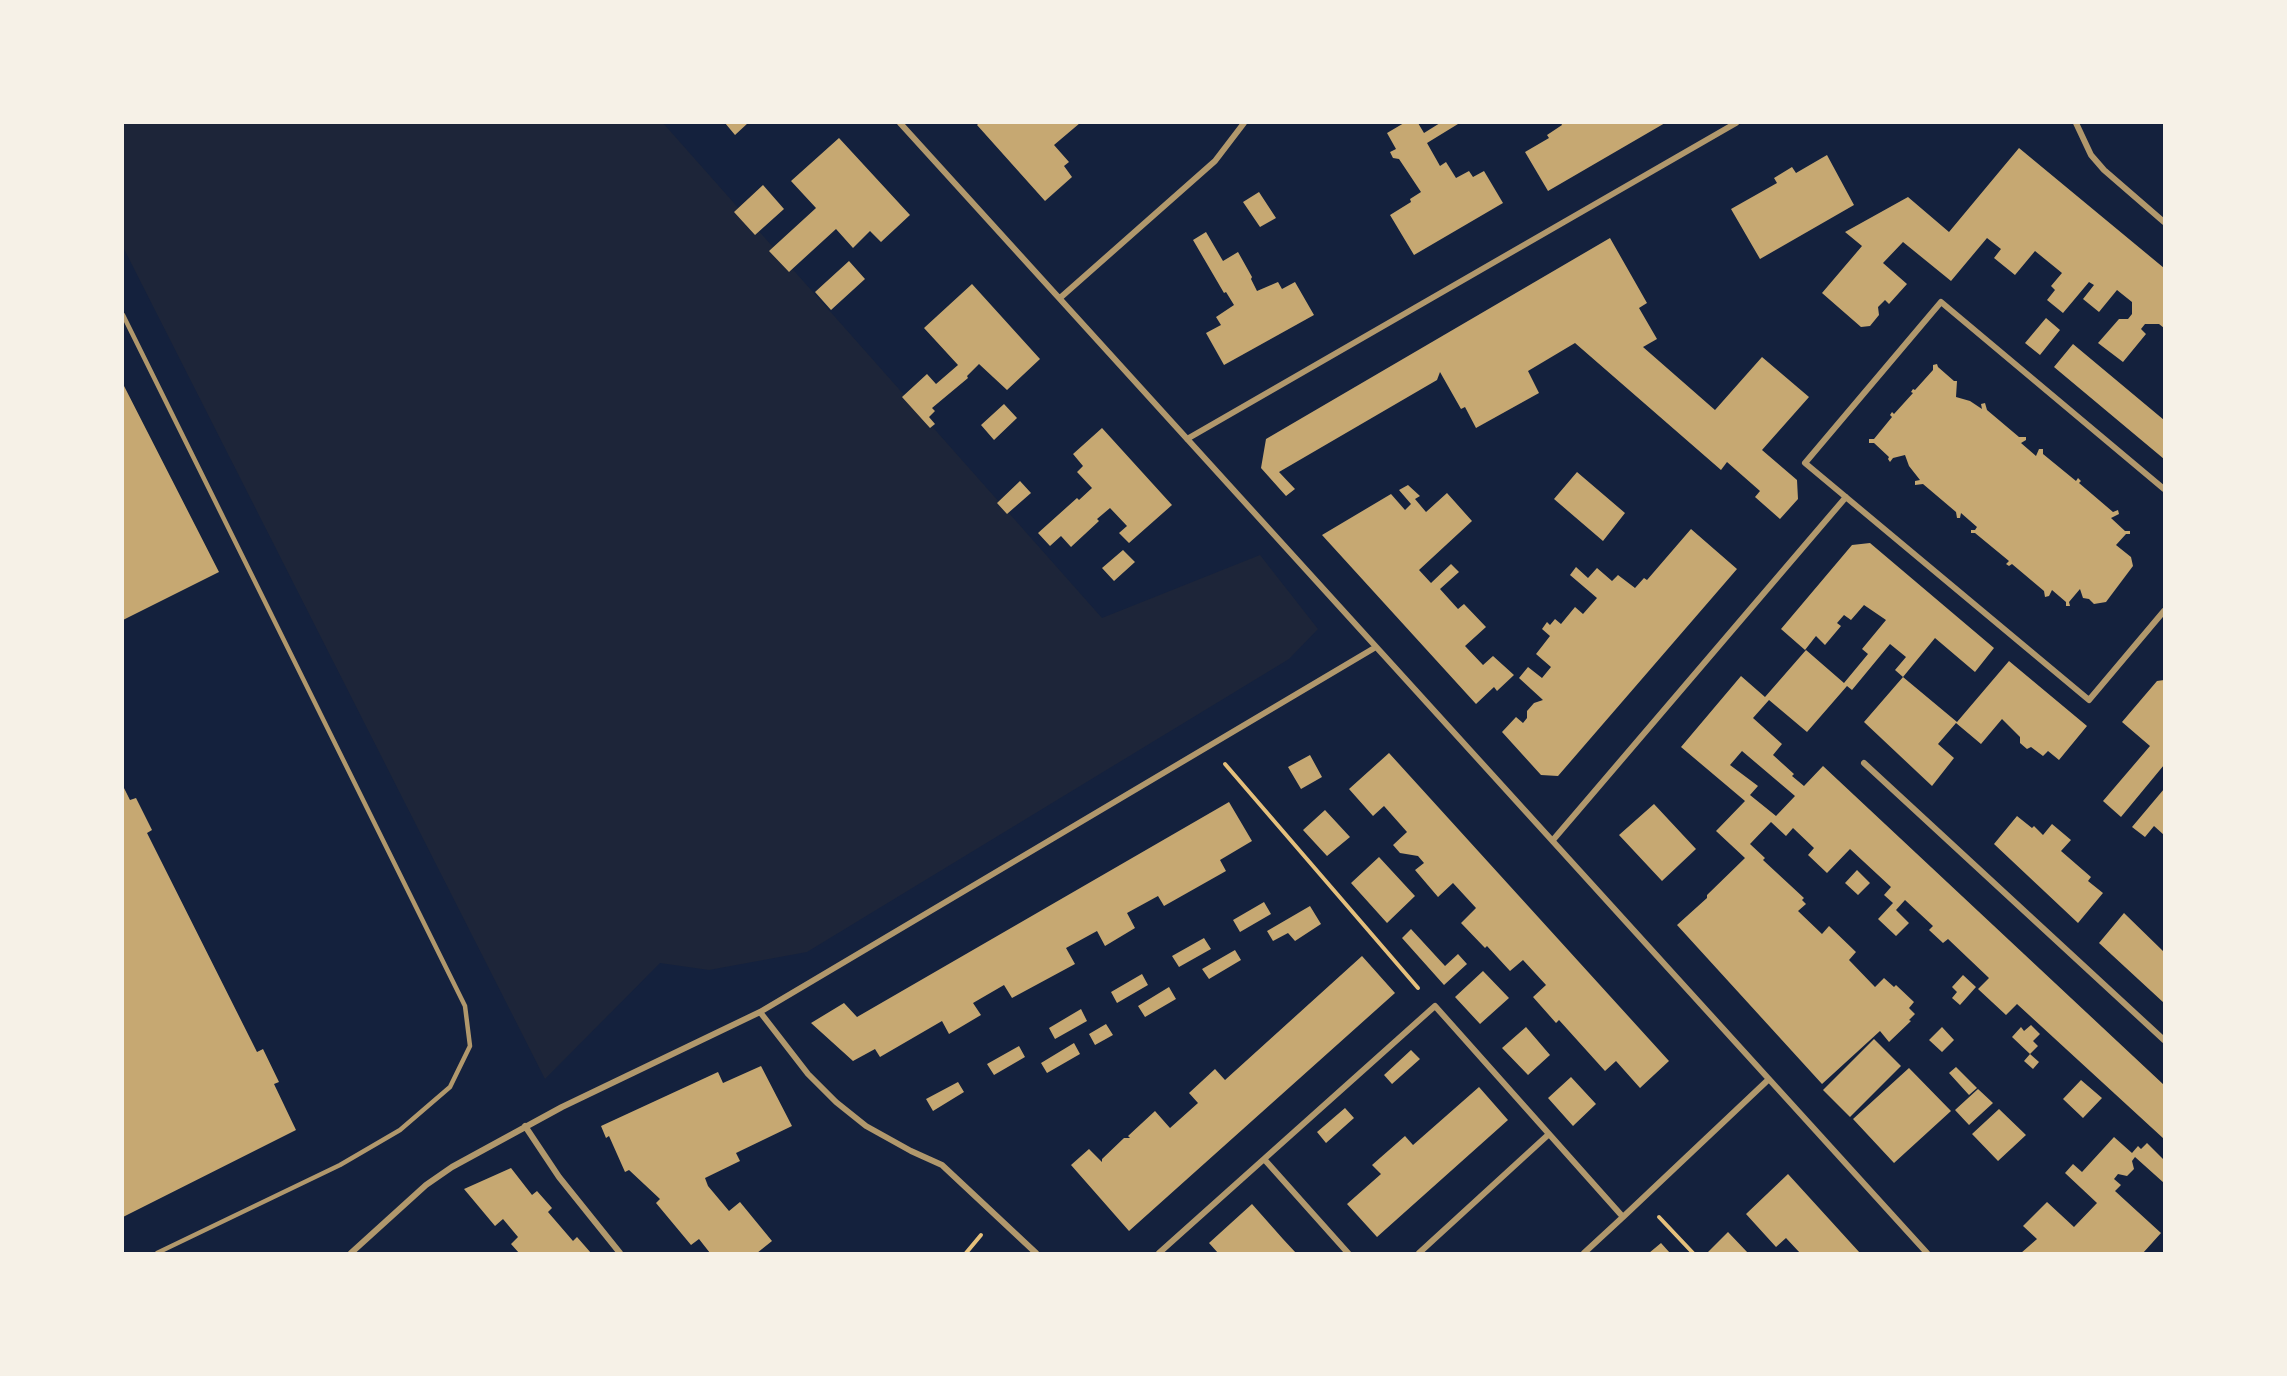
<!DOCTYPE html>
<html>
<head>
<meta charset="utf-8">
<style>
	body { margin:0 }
	#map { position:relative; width:2287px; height:1376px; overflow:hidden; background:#14213d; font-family:"Nunito Sans",sans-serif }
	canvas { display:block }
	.frame { position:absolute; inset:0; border:124px solid #f6f1e7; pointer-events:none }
</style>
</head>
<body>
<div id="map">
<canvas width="2287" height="1376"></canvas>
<div class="frame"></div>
</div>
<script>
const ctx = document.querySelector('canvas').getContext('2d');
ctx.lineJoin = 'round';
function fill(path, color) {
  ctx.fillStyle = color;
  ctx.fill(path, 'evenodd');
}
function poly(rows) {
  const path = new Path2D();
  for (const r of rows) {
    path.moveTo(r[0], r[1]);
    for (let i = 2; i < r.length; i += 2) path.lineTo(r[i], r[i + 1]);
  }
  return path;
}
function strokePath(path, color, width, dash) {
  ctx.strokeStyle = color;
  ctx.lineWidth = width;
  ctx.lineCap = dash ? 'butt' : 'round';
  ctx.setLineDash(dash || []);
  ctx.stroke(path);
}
const green = poly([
	[123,123,663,123,1102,618,1260,555,1318,629,1289,659,807,952,709,970,660,963,545,1079,123,247]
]);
const building = poly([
	[725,123,748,123,735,135],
	[979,123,1080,123,1054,145,1069,162,1064,166,1072,177,1045,201,977,125],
	[1404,123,1418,123,1424,133,1440,123,1458,123,1458,124,1427,143,1440,166,1446,162,1456,178,1469,171,1473,177,1484,171,1503,203,1414,255,1390,215,1411,202,1410,199,1421,192,1399,159,1393,158,1390,152,1396,149,1387,133],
	[1561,123,1665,123,1548,191,1525,152,1549,138,1547,135,1562,125],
	[839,138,910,215,881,242,870,231,853,248,836,229,789,272,769,251,816,208,791,181],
	[2019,148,2164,268,2164,328,2159,324,2145,324,2141,329,2146,334,2123,362,2098,343,2119,319,2128,319,2132,314,2132,302,2117,290,2099,312,2083,299,2094,285,2089,282,2063,313,2047,300,2055,290,2051,286,2062,273,2035,251,2015,275,1994,258,2001,249,1987,238,1951,281,1903,242,1883,263,1907,284,1889,304,1885,300,1878,307,1879,315,1870,326,1861,327,1822,293,1862,246,1845,232,1908,197,1949,232],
	[1827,155,1854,205,1760,259,1731,209,1777,183,1774,178,1792,167,1796,173],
	[763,185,784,209,755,235,734,212],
	[1259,192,1276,218,1260,227,1243,202],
	[1206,232,1223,261,1238,252,1252,277,1251,279,1257,291,1278,282,1282,289,1295,282,1314,315,1224,365,1206,333,1221,325,1216,317,1234,305,1226,292,1224,293,1193,240],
	[1610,238,1647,303,1639,308,1657,339,1643,347,1715,410,1762,357,1809,397,1762,450,1797,480,1798,499,1780,519,1755,497,1760,491,1727,462,1721,470,1575,343,1528,371,1539,393,1476,428,1465,407,1461,409,1440,372,1437,380,1279,472,1295,489,1286,496,1261,468,1266,439],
	[849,261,865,279,831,310,815,292],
	[972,284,1040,359,1007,390,979,364,967,376,968,378,932,408,935,411,929,417,935,424,930,428,902,397,927,374,936,384,958,365,924,328],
	[2046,318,2060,330,2040,355,2025,343],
	[2073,344,2164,420,2164,459,2054,367],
	[1937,364,1938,367,1954,381,1957,381,1956,397,1970,401,1982,409,1981,404,1985,403,1987,410,2019,437,2026,437,2026,440,2021,443,2036,456,2039,449,2043,449,2043,454,2076,481,2078,478,2081,481,2079,483,2113,512,2118,510,2119,514,2111,518,2125,531,2130,531,2130,534,2126,534,2116,545,2131,557,2133,566,2106,602,2094,604,2089,599,2083,598,2080,589,2069,602,2070,606,2066,606,2066,602,2052,590,2049,596,2045,597,2044,591,2012,564,2009,566,2006,564,2009,561,1975,533,1971,533,1971,530,1975,530,1977,527,1961,513,1960,518,1957,518,1956,512,1923,484,1915,485,1915,481,1920,480,1909,466,1905,455,1893,458,1890,462,1888,459,1889,457,1874,443,1869,443,1869,439,1874,439,1892,417,1890,415,1892,412,1894,414,1913,393,1911,392,1913,389,1915,390,1933,370,1933,365],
	[123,384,219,572,123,620],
	[1004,404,1017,418,994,440,981,425],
	[1102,428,1172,505,1129,543,1119,533,1127,526,1110,508,1097,519,1099,521,1071,547,1061,536,1050,546,1038,533,1077,498,1079,500,1092,488,1077,472,1083,466,1073,454],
	[1577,472,1625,513,1603,541,1554,499],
	[1020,481,1031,493,1007,514,997,503],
	[1408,485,1420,496,1415,499,1426,512,1447,493,1472,521,1419,570,1431,583,1451,564,1459,572,1440,589,1458,609,1464,604,1486,627,1465,646,1483,665,1493,656,1514,675,1497,691,1494,687,1476,704,1322,535,1391,494,1405,510,1411,504,1399,490],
	[1691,529,1737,569,1558,776,1541,775,1502,732,1516,717,1523,723,1527,718,1527,711,1534,703,1543,700,1519,678,1528,667,1542,678,1551,667,1536,654,1550,636,1542,629,1547,622,1550,625,1555,619,1561,624,1575,607,1583,614,1597,598,1570,575,1576,567,1588,578,1597,568,1612,581,1618,575,1635,588,1644,578,1647,580],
	[1870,543,1994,648,1975,672,1935,638,1903,677,1957,722,2009,661,2087,726,2059,760,2048,751,2043,756,2031,747,2027,749,2020,743,2020,737,2002,719,1981,744,1956,723,1938,744,1954,758,1932,786,1864,722,1903,677,1895,670,1906,657,1890,644,1852,690,1847,686,1807,732,1769,700,1753,718,1782,744,1773,755,1794,774,1792,776,1804,786,1823,766,2164,1085,2164,1139,2017,1004,2006,1015,1978,989,1989,978,1948,939,1943,943,1929,930,1933,926,1905,900,1896,910,1909,923,1896,936,1878,919,1893,903,1884,895,1891,887,1850,849,1827,873,1808,855,1814,848,1793,828,1786,836,1771,822,1750,844,1765,858,1763,860,1804,898,1802,900,1806,904,1798,911,1822,934,1829,926,1856,952,1849,960,1875,987,1884,978,1894,987,1896,985,1914,1002,1909,1008,1915,1014,1909,1020,1911,1021,1889,1042,1880,1031,1822,1084,1677,925,1707,898,1707,895,1745,858,1716,831,1745,801,1681,747,1741,676,1765,697,1806,650,1844,683,1868,654,1862,649,1886,620,1864,605,1851,620,1844,615,1837,623,1841,626,1825,645,1816,636,1805,650,1781,629,1852,545],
	[1742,751,1795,796,1776,816,1750,795,1758,786,1730,765],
	[1123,550,1135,562,1114,581,1102,568],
	[2164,680,2164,765,2121,817,2103,801,2150,746,2122,722,2157,681],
	[1389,753,1669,1061,1640,1088,1616,1061,1605,1071,1559,1020,1556,1023,1533,997,1546,985,1523,960,1510,971,1487,946,1485,948,1461,923,1476,908,1453,883,1438,897,1415,870,1424,863,1418,856,1400,853,1393,845,1407,832,1384,806,1373,816,1349,789],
	[1310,755,1322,777,1301,789,1288,767],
	[123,786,130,800,136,798,152,830,147,833,257,1052,263,1049,279,1082,274,1084,296,1130,123,1217],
	[2164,789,2164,835,2154,826,2145,837,2132,827],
	[1229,802,1252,841,1220,860,1226,871,1164,906,1158,896,1127,913,1135,928,1105,946,1097,931,1066,948,1075,964,1012,998,1004,985,973,1003,981,1015,949,1034,942,1021,880,1057,875,1049,853,1061,811,1023,844,1003,857,1017],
	[1654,804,1696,849,1662,881,1619,835],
	[1325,810,1350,837,1327,856,1303,830],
	[2017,816,2032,828,2034,826,2043,835,2052,824,2071,840,2061,851,2091,877,2088,881,2103,893,2078,923,1994,844],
	[1379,857,1415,896,1387,923,1351,883],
	[1857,870,1870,883,1858,895,1845,883],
	[1264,902,1271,914,1240,932,1233,920],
	[1310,906,1321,924,1295,941,1288,933,1273,941,1267,931],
	[2124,913,2164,952,2164,1003,2099,943],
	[1411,929,1445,966,1458,954,1467,964,1444,985,1402,938],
	[1204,938,1211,949,1179,967,1172,956],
	[1235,950,1241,960,1209,979,1202,969],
	[1362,956,1395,993,1129,1231,1071,1165,1089,1149,1102,1162,1102,1159,1124,1138,1130,1138,1128,1136,1155,1111,1170,1128,1198,1103,1189,1093,1215,1069,1225,1080],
	[1483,971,1509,998,1480,1024,1455,997],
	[1142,974,1148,985,1117,1003,1111,992],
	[1963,975,1976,987,1960,1005,1952,998,1957,992,1952,987],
	[1169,987,1176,999,1145,1017,1138,1006],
	[1081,1009,1087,1021,1055,1039,1049,1028],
	[1106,1024,1113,1035,1095,1045,1089,1034],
	[2031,1025,2040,1034,2033,1041,2038,1046,2030,1054,2039,1062,2033,1069,2024,1061,2030,1054,2012,1037,2021,1027,2024,1031],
	[1526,1027,1550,1055,1528,1075,1502,1048],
	[1942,1027,1954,1040,1942,1052,1929,1040],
	[1874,1039,1901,1066,1850,1117,1823,1090],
	[1074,1043,1080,1054,1047,1073,1041,1063],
	[1019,1046,1025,1057,994,1075,987,1064],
	[1411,1050,1420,1059,1392,1084,1384,1075],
	[761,1066,792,1126,736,1153,740,1161,705,1178,708,1186,729,1211,740,1202,772,1241,757,1253,710,1253,699,1239,691,1245,656,1203,660,1199,629,1170,625,1172,609,1136,606,1138,601,1126,718,1072,723,1083],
	[1956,1067,1977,1088,1969,1095,1949,1073],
	[1909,1068,1951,1111,1894,1163,1853,1119],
	[1571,1077,1596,1104,1573,1126,1548,1098],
	[2081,1080,2102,1098,2083,1118,2063,1099],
	[958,1082,964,1092,933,1111,926,1099],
	[1479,1087,1508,1120,1377,1237,1347,1204,1381,1174,1372,1165,1405,1136,1413,1145],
	[1978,1089,1993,1103,1969,1125,1955,1110],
	[1345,1108,1354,1118,1326,1143,1317,1132],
	[1999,1109,2026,1135,1998,1161,1972,1134],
	[2114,1137,2132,1153,2138,1146,2141,1149,2147,1143,2164,1160,2164,1183,2135,1157,2132,1161,2134,1169,2127,1176,2118,1174,2114,1179,2121,1185,2115,1191,2161,1233,2143,1253,2021,1253,2037,1239,2023,1226,2047,1202,2074,1227,2097,1203,2065,1173,2073,1164,2082,1172],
	[511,1168,532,1195,537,1191,552,1208,548,1212,573,1241,577,1237,591,1253,519,1253,511,1244,518,1237,503,1219,495,1226,464,1189],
	[1788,1174,1819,1208,1860,1253,1800,1253,1786,1238,1776,1247,1746,1214],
	[1252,1204,1283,1239,1296,1253,1218,1253,1209,1243],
	[1728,1232,1748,1253,1707,1253],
	[1661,1243,1670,1253,1649,1253]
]);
const path = poly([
	[1225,764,1418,988],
	[1659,1217,1693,1253],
	[966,1253,981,1235]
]);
const service = poly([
	[123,315,465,1006,470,1046,450,1087,400,1130,340,1165,157,1253]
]);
const minor = poly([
	[900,123,1927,1253],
	[2076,123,2091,155,2104,170,2164,222],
	[1060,298,1215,161,1244,123],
	[1187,439,1736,123],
	[2164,489,1941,302,1805,463,2089,700,2164,611],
	[1864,763,2164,1040],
	[1553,840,1846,497],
	[760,1012,808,1074,836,1102,866,1126,911,1151,942,1165,1036,1253],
	[525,1126,559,1177,620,1253],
	[1264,1159,1348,1253],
	[351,1253,426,1185,452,1167,562,1107,760,1012,1376,647],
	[1159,1253,1435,1006,1623,1217,1769,1079],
	[1419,1253,1549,1134],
	[1584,1253,1623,1217]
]);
fill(green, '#1d2539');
fill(building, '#c6a872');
strokePath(path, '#e5c07b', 4);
strokePath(service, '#b1986c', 4.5);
strokePath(minor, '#b1986c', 6);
</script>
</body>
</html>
